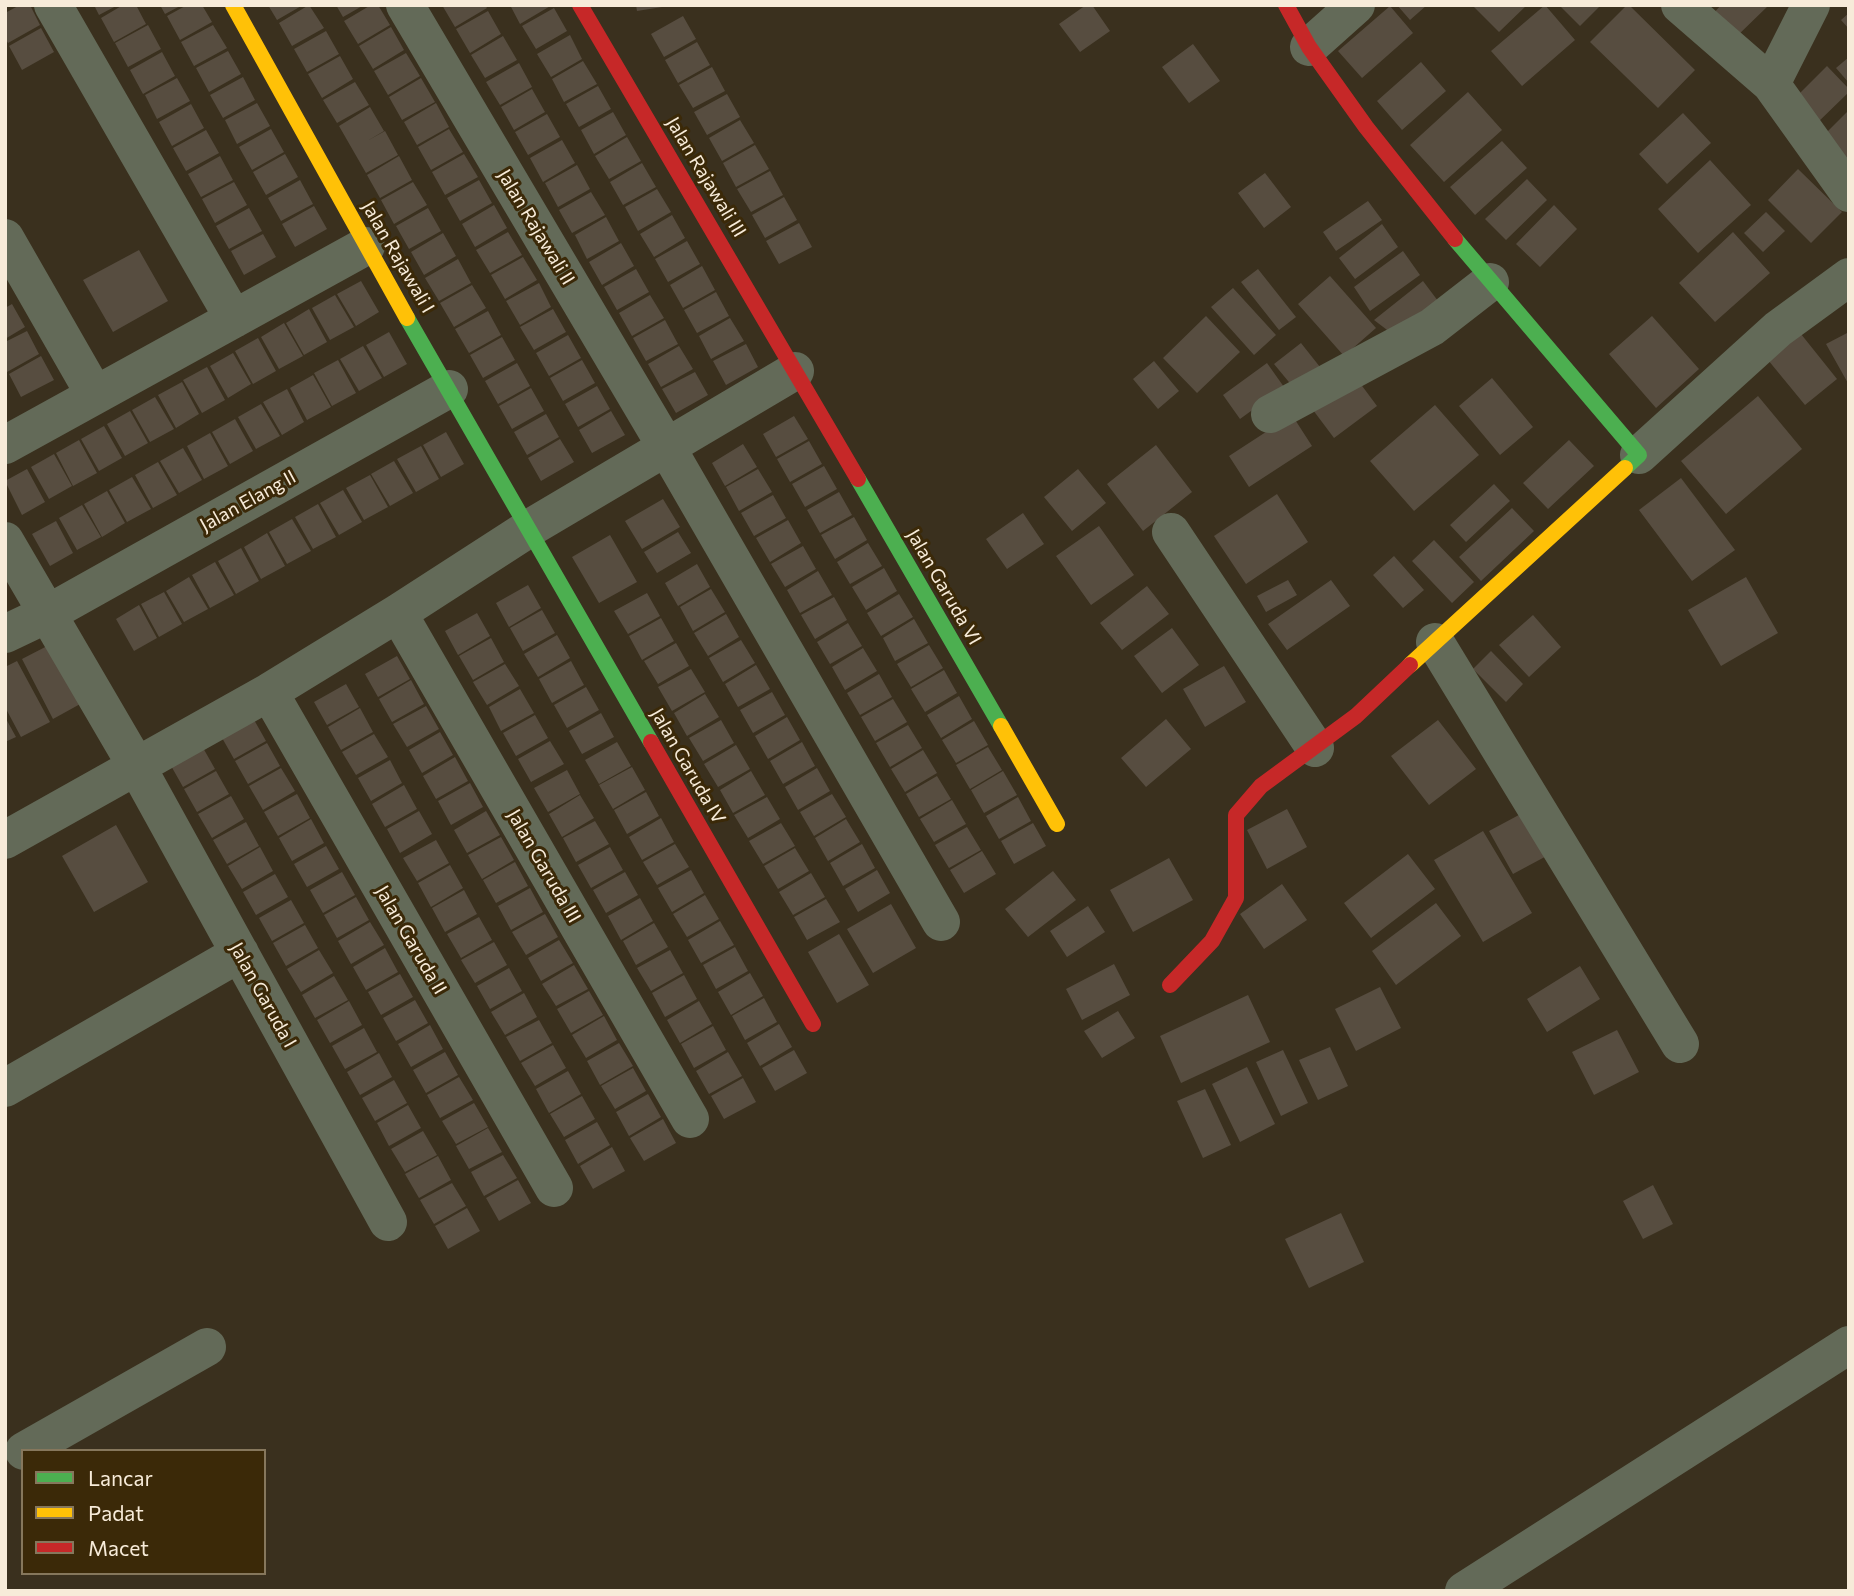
<!DOCTYPE html>
<html>
<head>
<meta charset="utf-8">
<style>
	body { margin:0 }
	#map { position:relative; width:1854px; height:1596px; overflow:hidden; background:#3a301e; font-family:Commissioner,sans-serif }
	canvas { display:block }
	.frame { position:absolute; inset:0; border:7px solid #f7ebd9; pointer-events:none }
	.legend { position:absolute; left:21px; top:1449px; width:245px; height:126px; box-sizing:border-box; background:#3b2908; border:2px solid #86775c; margin:0; padding:9px 12px; list-style:none; font-size:21px; color:#f7ebd9 }
	.legend li { display:flex; align-items:center; gap:14px; height:35px }
	.legend b { width:35px; border:2px solid #86775c }
</style>
</head>
<body>
<div id="map">
<canvas width="1854" height="1596"></canvas>
<div class="frame"></div>
<ul class="legend">
<li><b style="height:9px;background:#4caf50"></b>Lancar</li>
<li><b style="height:9px;background:#ffc107"></b>Padat</li>
<li><b style="height:9px;background:#c62828"></b>Macet</li>
</ul>
</div>
<script>
const ctx = document.querySelector('canvas').getContext('2d');
ctx.lineJoin = 'round';
function fill(path, color) {
  ctx.fillStyle = color;
  ctx.fill(path, 'evenodd');
}
function poly(rows) {
  const path = new Path2D();
  for (const r of rows) {
    path.moveTo(r[0], r[1]);
    for (let i = 2; i < r.length; i += 2) path.lineTo(r[i], r[i + 1]);
  }
  return path;
}
function strokePath(path, color, width, dash) {
  ctx.strokeStyle = color;
  ctx.lineWidth = width;
  ctx.lineCap = dash ? 'butt' : 'round';
  ctx.setLineDash(dash || []);
  ctx.stroke(path);
}
function label(font, color, halo, rows, align = 'center') {
  ctx.font = font + ' Commissioner,sans-serif';
  ctx.lineWidth = 6;
  ctx.setLineDash([]);
  ctx.textBaseline = 'middle';
  ctx.strokeStyle = halo;
  ctx.fillStyle = color;
  for (const [text, x, y, turn = 0] of rows) {
    ctx.save();
    ctx.translate(x, y);
    ctx.rotate((+turn || 0) * Math.PI / 180);
    ctx.textAlign = isNaN(turn) ? turn : align;
    if (halo) ctx.strokeText(text, 0, 0);
    ctx.fillText(text, 0, 0);
    ctx.restore();
  }
}
const building = poly([
	[20,5,30,5,40,25,8,43,5,38,5,13],
	[94,5,118,5,99,15],
	[123,5,136,5,146,24,114,42,101,18],
	[160,5,182,5,165,14],
	[187,5,202,5,212,22,180,40,167,16],
	[268,5,303,5,277,20],
	[309,5,324,28,292,46,279,23],
	[336,5,364,5,343,17],
	[371,5,378,5,390,25,358,44,344,21],
	[442,5,485,5,487,8,455,27],
	[510,5,552,5,520,24],
	[636,5,662,5,662,7,637,11],
	[1086,5,1092,5,1110,31,1080,52,1059,24],
	[1397,5,1427,5,1410,20],
	[1475,5,1527,5,1499,32,1474,7],
	[1545,5,1575,40,1522,86,1491,51],
	[1559,5,1601,5,1580,26],
	[1627,5,1629,5,1695,70,1658,108,1590,42],
	[1721,5,1769,5,1734,39,1712,15],
	[1390,6,1413,33,1362,78,1338,51],
	[554,8,567,31,536,49,522,26],
	[488,11,501,34,470,53,456,29],
	[1849,13,1849,29,1841,20],
	[683,16,696,39,664,57,651,34],
	[148,25,161,49,128,67,115,43],
	[213,25,227,48,194,66,181,42],
	[391,27,404,50,373,69,359,46],
	[41,28,54,52,22,70,9,46],
	[326,31,339,54,307,72,294,49],
	[570,35,582,59,551,77,537,54],
	[503,36,517,60,485,78,471,55],
	[697,42,710,65,678,83,665,60],
	[1193,44,1220,81,1189,103,1162,67],
	[228,51,241,74,209,92,196,68],
	[162,52,175,76,143,94,130,70],
	[406,53,420,76,388,95,374,71],
	[340,56,353,79,322,98,308,74],
	[1849,57,1849,83,1836,68],
	[583,61,597,84,564,102,552,79],
	[1421,62,1446,91,1402,130,1377,101],
	[519,63,532,87,500,105,486,82],
	[1827,66,1849,89,1849,92,1814,126,1791,102],
	[712,67,725,91,693,108,679,85],
	[243,77,255,100,223,118,210,95],
	[177,78,190,101,157,119,145,95],
	[421,78,435,102,402,120,389,97],
	[355,82,369,105,337,123,323,100],
	[598,86,611,109,579,127,566,104],
	[532,89,545,112,514,130,501,107],
	[1468,92,1502,130,1444,182,1410,145],
	[727,94,740,117,707,135,694,112],
	[257,103,270,126,237,144,225,120],
	[436,103,449,127,417,145,404,122],
	[191,104,204,128,172,146,159,122],
	[370,107,384,131,367,141,385,131,398,155,366,173,339,126],
	[1849,110,1849,166,1817,142],
	[613,112,626,135,594,154,581,130],
	[1683,113,1711,143,1667,184,1639,154],
	[547,114,560,137,528,155,515,132],
	[740,120,754,143,722,161,709,138],
	[271,129,284,152,252,170,239,147],
	[449,129,463,152,431,170,418,147],
	[206,130,219,153,186,171,173,148],
	[627,137,641,161,609,179,595,156],
	[562,140,575,163,543,182,530,158],
	[1502,141,1527,168,1475,215,1450,187],
	[755,145,769,169,736,187,723,163],
	[285,154,298,177,266,195,253,172],
	[464,154,478,177,445,195,432,172],
	[220,156,233,180,201,197,188,174],
	[399,156,412,180,380,198,367,175],
	[1710,160,1751,205,1698,253,1658,209],
	[642,163,656,187,623,205,610,182],
	[577,165,590,189,558,207,545,183],
	[1798,169,1842,212,1811,243,1768,200],
	[770,171,783,195,751,212,737,189],
	[1265,173,1291,207,1264,228,1238,193],
	[1527,179,1547,200,1506,240,1485,219],
	[300,180,313,204,281,221,268,198],
	[479,180,492,203,460,221,447,198],
	[234,182,247,205,215,223,202,199],
	[413,182,427,205,394,224,381,200],
	[657,189,671,212,638,231,625,207],
	[591,192,605,215,572,233,559,210],
	[784,197,797,220,765,238,752,215],
	[1368,201,1382,220,1336,251,1323,232],
	[494,205,507,228,475,247,462,224],
	[1554,205,1577,229,1540,267,1516,244],
	[314,206,327,229,295,247,282,224],
	[249,208,262,231,229,249,216,226],
	[428,208,441,231,409,249,396,226],
	[1766,212,1785,231,1763,252,1744,233],
	[672,215,685,238,654,257,640,234],
	[606,217,619,241,587,259,575,235],
	[799,223,812,247,779,264,766,241],
	[1382,224,1398,247,1355,279,1339,258],
	[508,232,522,255,490,273,476,250],
	[1733,232,1770,273,1715,322,1679,283],
	[443,233,456,256,424,275,411,252],
	[263,234,276,257,244,275,231,251],
	[687,241,700,264,668,282,655,259],
	[621,243,634,266,602,285,589,262],
	[139,250,168,301,113,332,83,280],
	[1403,251,1420,275,1370,311,1354,287],
	[523,257,537,280,505,299,491,275],
	[458,259,471,283,439,301,425,278],
	[702,266,715,290,683,308,670,285],
	[636,269,649,292,617,310,604,287],
	[1258,269,1296,317,1279,330,1241,282],
	[1330,276,1376,328,1344,356,1298,304],
	[361,281,379,312,356,326,337,294],
	[1423,281,1438,301,1395,336,1374,320],
	[539,283,551,307,520,325,506,301],
	[472,285,486,308,454,327,440,303],
	[1233,288,1276,335,1254,355,1211,307],
	[716,292,729,316,697,333,684,310],
	[335,295,354,327,330,340,312,308],
	[650,295,664,318,632,336,619,313],
	[12,304,25,327,5,339,5,308],
	[309,309,327,342,304,355,286,323],
	[553,309,566,332,534,350,520,327],
	[488,311,501,335,469,353,455,329],
	[1206,316,1240,352,1197,393,1163,358],
	[1652,316,1699,369,1656,408,1609,354],
	[730,318,744,341,711,359,699,336],
	[665,320,678,344,646,361,633,338],
	[284,323,303,356,279,369,261,337],
	[27,331,39,354,7,372,5,342],
	[389,332,407,364,384,377,366,345],
	[1849,332,1849,385,1826,344],
	[1801,334,1837,379,1805,405,1768,360],
	[568,335,581,358,549,376,536,353],
	[502,337,515,360,483,378,470,355],
	[258,338,276,371,253,384,235,351],
	[1301,343,1320,367,1293,387,1274,364],
	[746,344,758,367,726,385,713,361],
	[363,346,382,378,359,391,340,359],
	[679,346,693,369,661,387,648,364],
	[233,353,251,384,228,398,210,366],
	[41,356,54,380,21,397,9,374],
	[338,360,356,393,332,406,314,373],
	[582,360,595,383,563,401,550,378],
	[1154,361,1179,391,1158,409,1133,379],
	[517,363,530,386,498,404,485,381],
	[1267,363,1284,387,1240,419,1223,395],
	[207,367,225,400,202,413,183,380],
	[695,372,708,395,676,413,662,389],
	[313,375,331,407,307,420,290,388],
	[1354,375,1377,406,1334,438,1310,406],
	[1492,378,1533,427,1500,455,1459,406],
	[182,382,199,414,176,428,158,395],
	[597,386,610,409,578,427,565,404],
	[531,388,544,411,512,429,499,406],
	[287,389,304,422,282,435,263,402],
	[1758,396,1802,449,1726,514,1681,461],
	[155,397,174,429,150,442,132,410],
	[261,404,280,436,256,449,238,417],
	[1435,405,1479,455,1414,511,1370,461],
	[130,411,148,443,125,456,107,424],
	[611,411,625,435,592,453,579,430],
	[546,414,559,437,527,455,514,432],
	[1292,415,1312,446,1249,487,1229,456],
	[794,416,808,439,776,457,763,434],
	[235,419,253,451,230,464,212,432],
	[104,426,122,458,99,471,81,439],
	[446,432,464,464,441,477,423,445],
	[210,433,228,466,204,479,187,446],
	[560,439,574,462,541,481,528,458],
	[79,440,97,473,73,486,56,453],
	[1569,440,1594,466,1548,509,1523,483],
	[809,441,822,464,790,482,777,459],
	[743,444,757,467,725,486,712,463],
	[1156,445,1192,492,1143,531,1107,484],
	[421,446,439,479,416,492,397,459],
	[183,448,202,480,179,493,160,461],
	[54,454,72,486,49,499,31,467],
	[394,461,413,493,390,506,371,474],
	[158,462,177,495,153,508,135,475],
	[824,466,837,489,805,507,792,484],
	[27,469,45,502,22,515,5,481],
	[758,469,772,492,739,511,726,487],
	[1078,469,1106,503,1072,531,1044,497],
	[370,475,388,507,364,520,346,488],
	[132,477,151,509,127,522,109,490],
	[1681,478,1735,550,1692,581,1639,510],
	[1494,484,1510,501,1466,542,1450,525],
	[343,490,362,522,339,535,320,503],
	[107,491,125,523,102,537,84,504],
	[839,492,852,515,820,533,807,510],
	[1277,494,1308,542,1246,584,1214,536],
	[773,495,786,518,754,536,741,513],
	[663,499,680,527,642,549,625,521],
	[318,504,336,537,313,549,295,517],
	[82,505,101,537,77,550,59,518],
	[1512,508,1534,531,1481,581,1459,557],
	[1023,513,1044,544,1007,569,986,539],
	[854,517,867,540,835,559,821,535],
	[292,519,311,551,287,564,269,532],
	[788,520,801,543,770,562,756,538],
	[56,521,73,553,50,566,32,534],
	[1099,526,1134,575,1091,605,1056,556],
	[678,532,691,553,657,573,644,552],
	[267,533,285,566,261,579,244,547],
	[610,535,637,582,599,603,572,557],
	[1434,540,1474,582,1452,603,1412,561],
	[868,543,882,566,850,584,837,562],
	[803,546,816,569,785,587,771,564],
	[241,548,259,581,236,594,218,561],
	[1394,556,1424,590,1403,608,1373,575],
	[215,562,234,595,210,608,192,575],
	[697,564,710,587,678,606,665,583],
	[884,568,897,591,866,610,852,587],
	[818,571,832,595,800,613,787,590],
	[189,577,208,609,184,622,166,591],
	[1746,577,1778,633,1721,666,1688,610],
	[1288,580,1297,595,1266,612,1257,596],
	[1331,580,1350,606,1287,650,1268,624],
	[528,585,541,608,509,627,496,603],
	[1147,586,1169,614,1122,650,1100,623],
	[711,589,725,612,693,631,680,607],
	[164,592,182,624,159,637,141,604],
	[647,593,660,616,628,634,614,611],
	[899,594,913,617,881,636,867,613],
	[834,597,847,620,815,639,801,615],
	[139,605,157,638,134,651,116,619],
	[542,610,555,633,523,651,510,628],
	[477,613,490,636,458,655,445,631],
	[726,614,739,637,708,656,694,633],
	[1533,615,1561,647,1529,677,1499,645],
	[661,618,674,641,642,660,629,636],
	[914,619,928,643,895,661,883,638],
	[848,623,862,646,830,664,817,642],
	[1172,628,1199,665,1162,693,1134,656],
	[557,635,570,658,538,677,524,654],
	[491,638,504,662,473,680,459,656],
	[741,640,755,663,723,682,709,658],
	[676,643,689,666,658,684,644,661],
	[51,644,82,703,53,719,22,659],
	[929,645,943,668,911,687,897,664],
	[863,648,877,671,845,690,832,667],
	[1491,651,1523,684,1506,702,1473,669],
	[397,656,410,679,378,697,365,674],
	[17,661,50,722,21,737,5,707,5,667],
	[571,661,584,685,552,703,539,679],
	[505,664,519,686,487,705,473,682],
	[756,665,770,689,738,707,725,684],
	[1224,666,1246,702,1205,727,1183,689],
	[691,669,705,692,672,711,658,687],
	[944,670,957,693,925,712,911,689],
	[879,674,892,697,860,715,847,693],
	[411,680,424,704,392,722,379,699],
	[346,684,359,707,327,725,314,702],
	[586,687,599,710,567,728,554,705],
	[520,689,534,713,501,731,489,707],
	[772,692,785,715,753,733,740,710],
	[705,694,719,717,687,736,674,713],
	[959,696,972,719,941,738,927,715],
	[893,699,907,722,875,741,861,717],
	[426,706,439,729,407,747,393,724],
	[360,708,373,732,341,750,328,727],
	[601,713,614,737,582,754,569,731],
	[535,715,548,738,516,756,503,733],
	[5,717,16,737,5,742],
	[787,717,800,740,768,759,755,736],
	[253,718,266,741,234,759,221,736],
	[1166,719,1191,749,1146,787,1121,758],
	[721,720,734,743,703,761,689,738],
	[1438,720,1476,769,1429,805,1391,756],
	[974,721,988,745,956,763,942,740],
	[908,725,922,748,890,767,876,743],
	[440,732,453,755,422,773,409,750],
	[374,734,388,757,356,775,342,752],
	[550,741,564,764,531,782,518,759],
	[617,742,631,766,599,784,585,760],
	[802,742,815,766,783,784,770,761],
	[267,743,280,766,248,784,235,761],
	[736,745,750,769,718,787,704,764],
	[202,746,215,769,183,787,170,764],
	[988,747,1002,770,970,789,956,765],
	[923,750,937,773,905,792,891,769],
	[455,757,468,781,436,799,423,776],
	[390,760,402,783,371,801,358,778],
	[632,767,645,790,613,809,599,785],
	[281,768,295,791,263,810,249,786],
	[817,768,830,791,798,810,785,787],
	[567,770,580,794,548,812,534,788],
	[216,771,229,794,197,812,184,789],
	[751,771,765,795,733,813,720,790],
	[1003,771,1017,795,984,813,971,790],
	[937,776,951,799,919,817,906,794],
	[470,783,483,807,451,825,438,801],
	[404,785,417,809,385,827,372,804],
	[646,792,659,816,627,834,614,810],
	[297,794,310,818,278,836,264,812],
	[832,794,846,817,814,836,800,812],
	[580,795,594,818,562,837,549,814],
	[231,796,244,819,212,838,198,814],
	[767,797,780,819,748,838,734,815],
	[1018,797,1031,821,999,839,986,816],
	[952,800,966,824,934,842,920,819],
	[1287,809,1307,847,1267,869,1247,830],
	[1530,809,1554,852,1513,874,1489,831],
	[419,811,432,834,400,853,387,829],
	[486,811,500,835,467,853,454,830],
	[661,818,674,842,642,860,629,837],
	[311,819,324,843,292,861,279,838],
	[846,819,860,842,828,861,815,838],
	[595,821,609,844,576,862,563,838],
	[246,822,259,846,227,864,213,840],
	[781,823,795,846,763,864,749,841],
	[1033,823,1046,846,1014,864,1001,841],
	[116,825,148,882,94,912,62,856],
	[967,827,981,850,949,868,935,845],
	[1483,831,1532,913,1483,942,1434,860],
	[501,837,514,860,482,879,468,855],
	[436,840,449,863,417,881,403,858],
	[675,844,689,867,657,885,643,862],
	[862,844,875,868,843,886,830,863],
	[326,846,339,869,307,887,294,864],
	[260,847,273,871,242,889,228,866],
	[610,847,623,870,591,888,578,865],
	[795,848,809,871,778,889,764,866],
	[982,851,996,874,964,893,950,870],
	[1408,854,1435,889,1371,938,1344,903],
	[1169,858,1193,900,1133,932,1110,890],
	[515,862,528,886,496,903,483,880],
	[450,865,463,888,431,907,418,883],
	[691,870,704,893,672,912,658,888],
	[877,870,890,893,858,912,845,889],
	[1053,871,1076,900,1028,937,1005,909],
	[342,872,355,895,323,913,310,890],
	[625,872,638,895,606,913,593,890],
	[811,873,825,897,793,915,779,892],
	[275,874,288,897,256,915,243,892],
	[1282,884,1307,920,1264,949,1240,914],
	[530,888,543,912,511,930,498,906],
	[464,890,477,914,445,932,432,908],
	[705,895,719,919,687,937,673,914],
	[356,897,369,920,337,938,324,915],
	[640,898,653,921,621,940,608,916],
	[826,899,840,922,807,940,794,917],
	[291,900,304,923,272,941,259,918],
	[1436,903,1461,936,1396,985,1372,951],
	[891,904,916,948,873,973,847,929],
	[1088,906,1105,932,1067,957,1050,931],
	[545,914,558,937,526,955,512,932],
	[479,917,492,940,461,958,447,934],
	[720,921,734,945,701,963,688,940],
	[370,922,384,945,351,964,338,941],
	[654,923,668,947,636,965,623,941],
	[305,925,318,948,286,966,273,943],
	[839,934,869,985,837,1003,808,952],
	[559,940,573,963,541,981,528,958],
	[494,942,507,965,475,983,461,960],
	[735,947,748,971,716,989,703,965],
	[385,948,398,972,366,990,353,967],
	[319,950,333,973,301,992,287,969],
	[670,950,683,973,651,991,637,968],
	[1114,964,1130,995,1082,1020,1066,989],
	[574,965,588,989,556,1006,542,984],
	[1580,966,1600,999,1547,1032,1527,999],
	[509,968,522,991,490,1009,477,986],
	[750,973,763,996,731,1015,718,992],
	[400,974,413,997,381,1015,368,992],
	[684,975,697,999,665,1017,652,993],
	[334,976,348,1000,315,1018,302,995],
	[1380,987,1401,1028,1356,1051,1335,1009],
	[589,991,603,1015,571,1033,557,1009],
	[524,993,537,1017,505,1035,491,1012],
	[1248,995,1270,1042,1181,1083,1160,1036],
	[764,998,777,1022,745,1040,732,1016],
	[415,1000,428,1023,396,1041,383,1018],
	[349,1001,362,1025,330,1043,317,1020],
	[699,1001,712,1024,680,1043,667,1020],
	[1118,1011,1135,1038,1102,1058,1084,1031],
	[604,1016,617,1040,586,1058,572,1035],
	[539,1020,552,1043,520,1061,506,1037],
	[779,1024,792,1047,760,1066,747,1043],
	[430,1025,443,1049,411,1067,398,1044],
	[713,1026,726,1050,694,1068,681,1044],
	[364,1028,377,1052,345,1069,332,1046],
	[1617,1030,1639,1072,1594,1095,1572,1052],
	[619,1043,633,1066,600,1085,587,1061],
	[553,1045,566,1068,535,1086,521,1063],
	[1330,1047,1348,1086,1318,1100,1299,1060],
	[794,1050,807,1073,775,1091,762,1068],
	[1283,1050,1308,1103,1281,1116,1256,1062],
	[445,1052,458,1075,426,1093,413,1070],
	[728,1052,742,1076,709,1094,696,1071],
	[379,1053,392,1077,360,1095,347,1072],
	[1247,1067,1275,1124,1240,1142,1212,1084],
	[633,1068,646,1091,615,1109,601,1086],
	[568,1071,581,1094,549,1113,536,1089],
	[459,1077,473,1100,440,1118,427,1095],
	[743,1078,756,1102,724,1119,711,1096],
	[394,1080,407,1103,375,1121,362,1098],
	[1205,1089,1231,1145,1203,1158,1177,1101],
	[648,1094,661,1117,629,1136,616,1112],
	[582,1096,595,1119,564,1137,550,1114],
	[474,1103,488,1127,456,1144,442,1121],
	[408,1105,421,1128,389,1146,377,1123],
	[663,1119,676,1143,644,1161,630,1138],
	[597,1122,610,1145,578,1164,565,1140],
	[488,1128,502,1152,469,1169,456,1146],
	[423,1131,437,1155,405,1172,391,1149],
	[612,1147,625,1171,593,1189,580,1166],
	[503,1155,517,1178,484,1196,471,1172],
	[438,1156,451,1180,419,1198,405,1174],
	[518,1180,531,1203,499,1221,486,1198],
	[452,1183,466,1206,434,1224,420,1200],
	[1653,1185,1673,1224,1643,1239,1623,1201],
	[467,1208,480,1231,448,1249,435,1226],
	[1341,1213,1364,1262,1309,1288,1285,1239]
]);
const street = poly([
	[53,5,234,319],
	[405,5,667,448,941,922],
	[1680,5,1771,84,1849,193],
	[1309,47,1356,5],
	[1771,84,1811,5],
	[5,238,95,395],
	[1270,414,1432,327,1490,282],
	[5,445,366,246],
	[1639,455,1778,329,1849,277],
	[1171,532,1315,748],
	[5,541,137,767,388,1222],
	[398,613,690,1119],
	[5,634,47,614,449,389],
	[1435,642,1680,1044],
	[269,692,554,1188],
	[5,840,269,692,398,613,528,529,795,371],
	[5,1088,240,953],
	[24,1451,207,1347],
	[1464,1591,1849,1345]
]);
const fast = poly([
	[1455,239,1639,455,1625,468],
	[407,318,651,742],
	[858,479,1001,726]
]);
const slow = poly([
	[233,5,407,318],
	[1410,665,1625,468],
	[1001,726,1057,824]
]);
const jam = poly([
	[580,5,858,479],
	[1286,5,1309,47,1366,127,1455,239],
	[651,742,813,1024],
	[1170,985,1212,941,1236,898,1236,815,1261,786,1356,716,1410,665]
]);
const streetNames = [
	["Jalan Rajawali III",706,177,59],
	["Jalan Rajawali II",536,227,59],
	["Jalan Rajawali I",398,257,60],
	["Jalan Elang II",248,501,-29],
	["Jalan Garuda VI",944,587,60],
	["Jalan Garuda IV",688,766,60],
	["Jalan Garuda III",544,866,60],
	["Jalan Garuda II",411,940,60],
	["Jalan Garuda I",263,995,61]
];
fill(building, '#574d40');
strokePath(street, '#636a58', 38);
strokePath(fast, '#4caf50', 16);
strokePath(slow, '#ffc107', 16);
strokePath(jam, '#c62828', 16);
label('19px', '#f7ebd9', '#3b2908', streetNames);
</script>
</body>
</html>
